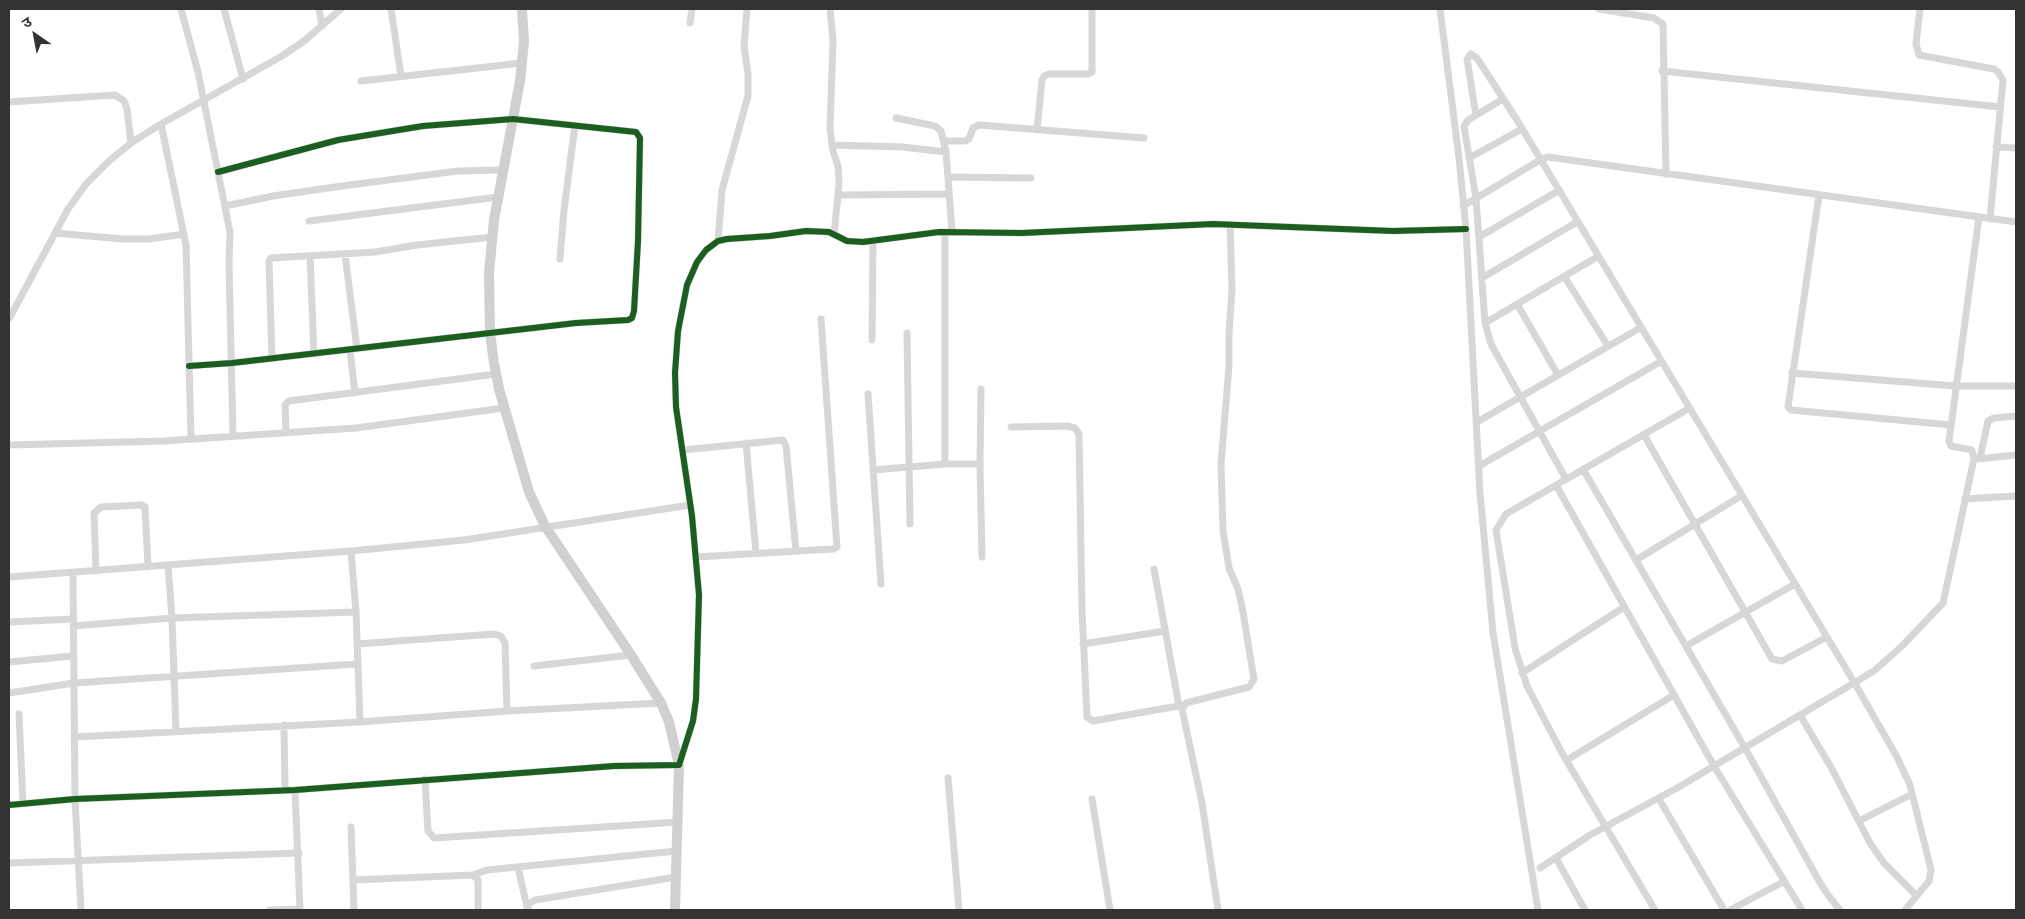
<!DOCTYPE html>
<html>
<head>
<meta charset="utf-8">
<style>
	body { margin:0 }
	#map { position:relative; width:2025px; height:919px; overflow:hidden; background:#fff; font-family:Cabin,"Noto Sans Devanagari",sans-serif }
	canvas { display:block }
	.frame { position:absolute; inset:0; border:10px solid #333; pointer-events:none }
	.north { position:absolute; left:10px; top:10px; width:50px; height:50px; -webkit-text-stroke:4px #fff; paint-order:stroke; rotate:327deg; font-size:14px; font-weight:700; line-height:20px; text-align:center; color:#333 }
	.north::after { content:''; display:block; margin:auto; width:18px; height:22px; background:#333; clip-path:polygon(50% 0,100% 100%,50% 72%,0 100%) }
</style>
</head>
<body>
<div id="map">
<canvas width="2025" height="919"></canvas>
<div class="frame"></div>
<div class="north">उ</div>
</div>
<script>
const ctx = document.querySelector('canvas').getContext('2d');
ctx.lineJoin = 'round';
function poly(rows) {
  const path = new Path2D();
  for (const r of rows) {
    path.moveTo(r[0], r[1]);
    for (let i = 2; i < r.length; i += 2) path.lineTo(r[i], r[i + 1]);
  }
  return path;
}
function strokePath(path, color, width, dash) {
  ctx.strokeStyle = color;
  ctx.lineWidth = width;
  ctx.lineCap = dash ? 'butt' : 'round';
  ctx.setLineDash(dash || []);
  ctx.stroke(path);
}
const street = poly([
	[181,9,198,72,230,232,229,265,233,436],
	[224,9,243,79],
	[319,9,322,26],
	[391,9,401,76],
	[830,9,833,40,830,129,833,151,838,166,839,184,834,235],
	[1440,9,1459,158,1466,229,1480,493,1493,633,1538,910],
	[1599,9,1654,18,1663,24,1666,174],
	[1920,9,1916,44,1919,55,1994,69,1998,72,2003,80,1990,219],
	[690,23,692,9],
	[1662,71,2000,107],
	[361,81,522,63],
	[1503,99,1468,120,1464,126,1476,198,1485,323,1491,344,1566,479],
	[9,102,115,95,124,101,127,109,131,143],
	[1476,115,1467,59,1471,54,1477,58,1517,120,1854,682,1897,757,1910,785,1931,870,1929,881,1905,910],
	[896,118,935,126,941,131,946,152,952,231],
	[161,124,186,245,191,439],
	[1037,130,1042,80,1044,76,1049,74,1088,74,1092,72,1092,9],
	[944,141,965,141,969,139,973,128,979,125,1144,138],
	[832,145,903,147,946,152],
	[1996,147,2016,148],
	[1469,158,1522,129],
	[948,177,1031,178],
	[839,195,949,194],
	[1819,195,1788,407,1791,410,1951,425],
	[225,206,273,196,342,186,458,171,502,170],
	[1463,206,1540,160,1548,157,2016,222],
	[309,221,498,197],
	[945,232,945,464],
	[55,233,123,239,149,239,184,234],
	[1479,237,1558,191],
	[718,241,722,190,748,96,748,74,744,46,747,9],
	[345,255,357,349],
	[310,256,314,354],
	[560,259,564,210,575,125],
	[1564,276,1608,346],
	[1482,278,1577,222],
	[1517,304,1558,375],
	[9,319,68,209,86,184,108,162,131,143,161,124,282,56,304,41,341,9],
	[1485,323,1597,257],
	[907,333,910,524],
	[872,340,873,241],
	[350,350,355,393],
	[272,359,269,261,271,258,375,252,417,245,492,237],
	[189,366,232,363,576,323,628,320,632,318,634,311,638,241,640,138,636,132,513,119,423,126,338,140,218,172],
	[1792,373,1956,386,2016,386],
	[981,389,980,464,982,557],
	[868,394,881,584],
	[1477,422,1640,328],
	[1011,427,1067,426,1075,428,1079,434,1082,610,1087,717,1093,721,1184,705],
	[286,432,285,405,289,401,496,374],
	[1644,435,1772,659,1782,661,1827,637],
	[746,443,756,553],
	[9,445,164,441,356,428,504,408],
	[683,450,783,440,786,446,796,551],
	[1980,458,1988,421,1994,418,2016,416],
	[1977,459,2016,455],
	[1479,466,1660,362],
	[1583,469,1745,748,1819,881,1828,895,1840,910],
	[873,470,945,464,980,464],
	[1556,485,1714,766,1802,910],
	[1965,499,2016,496],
	[351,551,356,612,360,722],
	[696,557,833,549,837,547,821,319],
	[1636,560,1741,496],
	[168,565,172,618,176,731],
	[1154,569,1179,706],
	[96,571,94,513,101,507,141,505,145,507,148,567],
	[73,573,75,799,81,910],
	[9,577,351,551,464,540,690,505],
	[9,622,73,619],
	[73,626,172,618,356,612],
	[357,644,494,634,501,636,505,643,507,711],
	[1083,644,1165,631],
	[1686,646,1795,584],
	[9,662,73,656],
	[534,666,631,655],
	[1522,673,1624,607],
	[9,693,74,683,357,664],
	[19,714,23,804],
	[1800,715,1832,769,1870,843,1884,863,1917,896],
	[284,725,285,790],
	[75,737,360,722,507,711,661,703],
	[1567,760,1674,695],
	[948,778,959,910],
	[425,779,428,831,434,838,679,822],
	[295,790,300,910],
	[1092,799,1110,910],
	[1659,799,1724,910],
	[9,805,75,799,295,790,614,766,679,765,693,721,696,699,699,595,692,516,676,407,675,373,678,331,687,285,697,262,706,250,718,241,727,239,770,236,806,231,829,232,847,241,863,242,939,232,1022,233,1213,224,1393,231,1466,229],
	[1859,821,1912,794],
	[351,827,354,910],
	[1556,858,1585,910],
	[9,863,299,853],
	[518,867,527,907],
	[1540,868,1590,835,1677,788,1874,671,1902,646,1943,603,1974,459,1972,450,1951,446,1949,441,1979,217],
	[473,875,487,870,676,851],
	[353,880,473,875,478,880,478,910],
	[270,910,300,909],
	[528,910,528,904,535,900,676,877],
	[1218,910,1202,803,1182,709,1186,703,1249,687,1254,679,1243,612,1238,589,1229,568,1223,531,1221,464,1229,366,1229,334,1232,289,1230,224],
	[1655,910,1562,753,1527,686,1515,648,1496,530,1506,514,1688,409],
	[1730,910,1783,882]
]);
const secondary = poly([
	[522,9,524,42,520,81,494,220,489,273,490,333,494,363,499,389,529,492,545,526,631,655,661,703,669,722,679,765,675,910]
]);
const cycleway = poly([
	[189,366,232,363,576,323,628,320,632,318,634,311,638,241,640,138,636,132,513,119,423,126,338,140,218,172],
	[9,805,75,799,295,790,614,766,679,765,693,721,696,699,699,595,692,516,676,407,675,373,678,331,687,285,697,262,706,250,718,241,727,239,770,236,806,231,829,232,847,241,863,242,939,232,1022,233,1213,224,1393,231,1466,229]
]);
strokePath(street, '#d7d7d7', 7);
strokePath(secondary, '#d0d0d0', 10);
strokePath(cycleway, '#1b5e20', 6);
</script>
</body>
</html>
